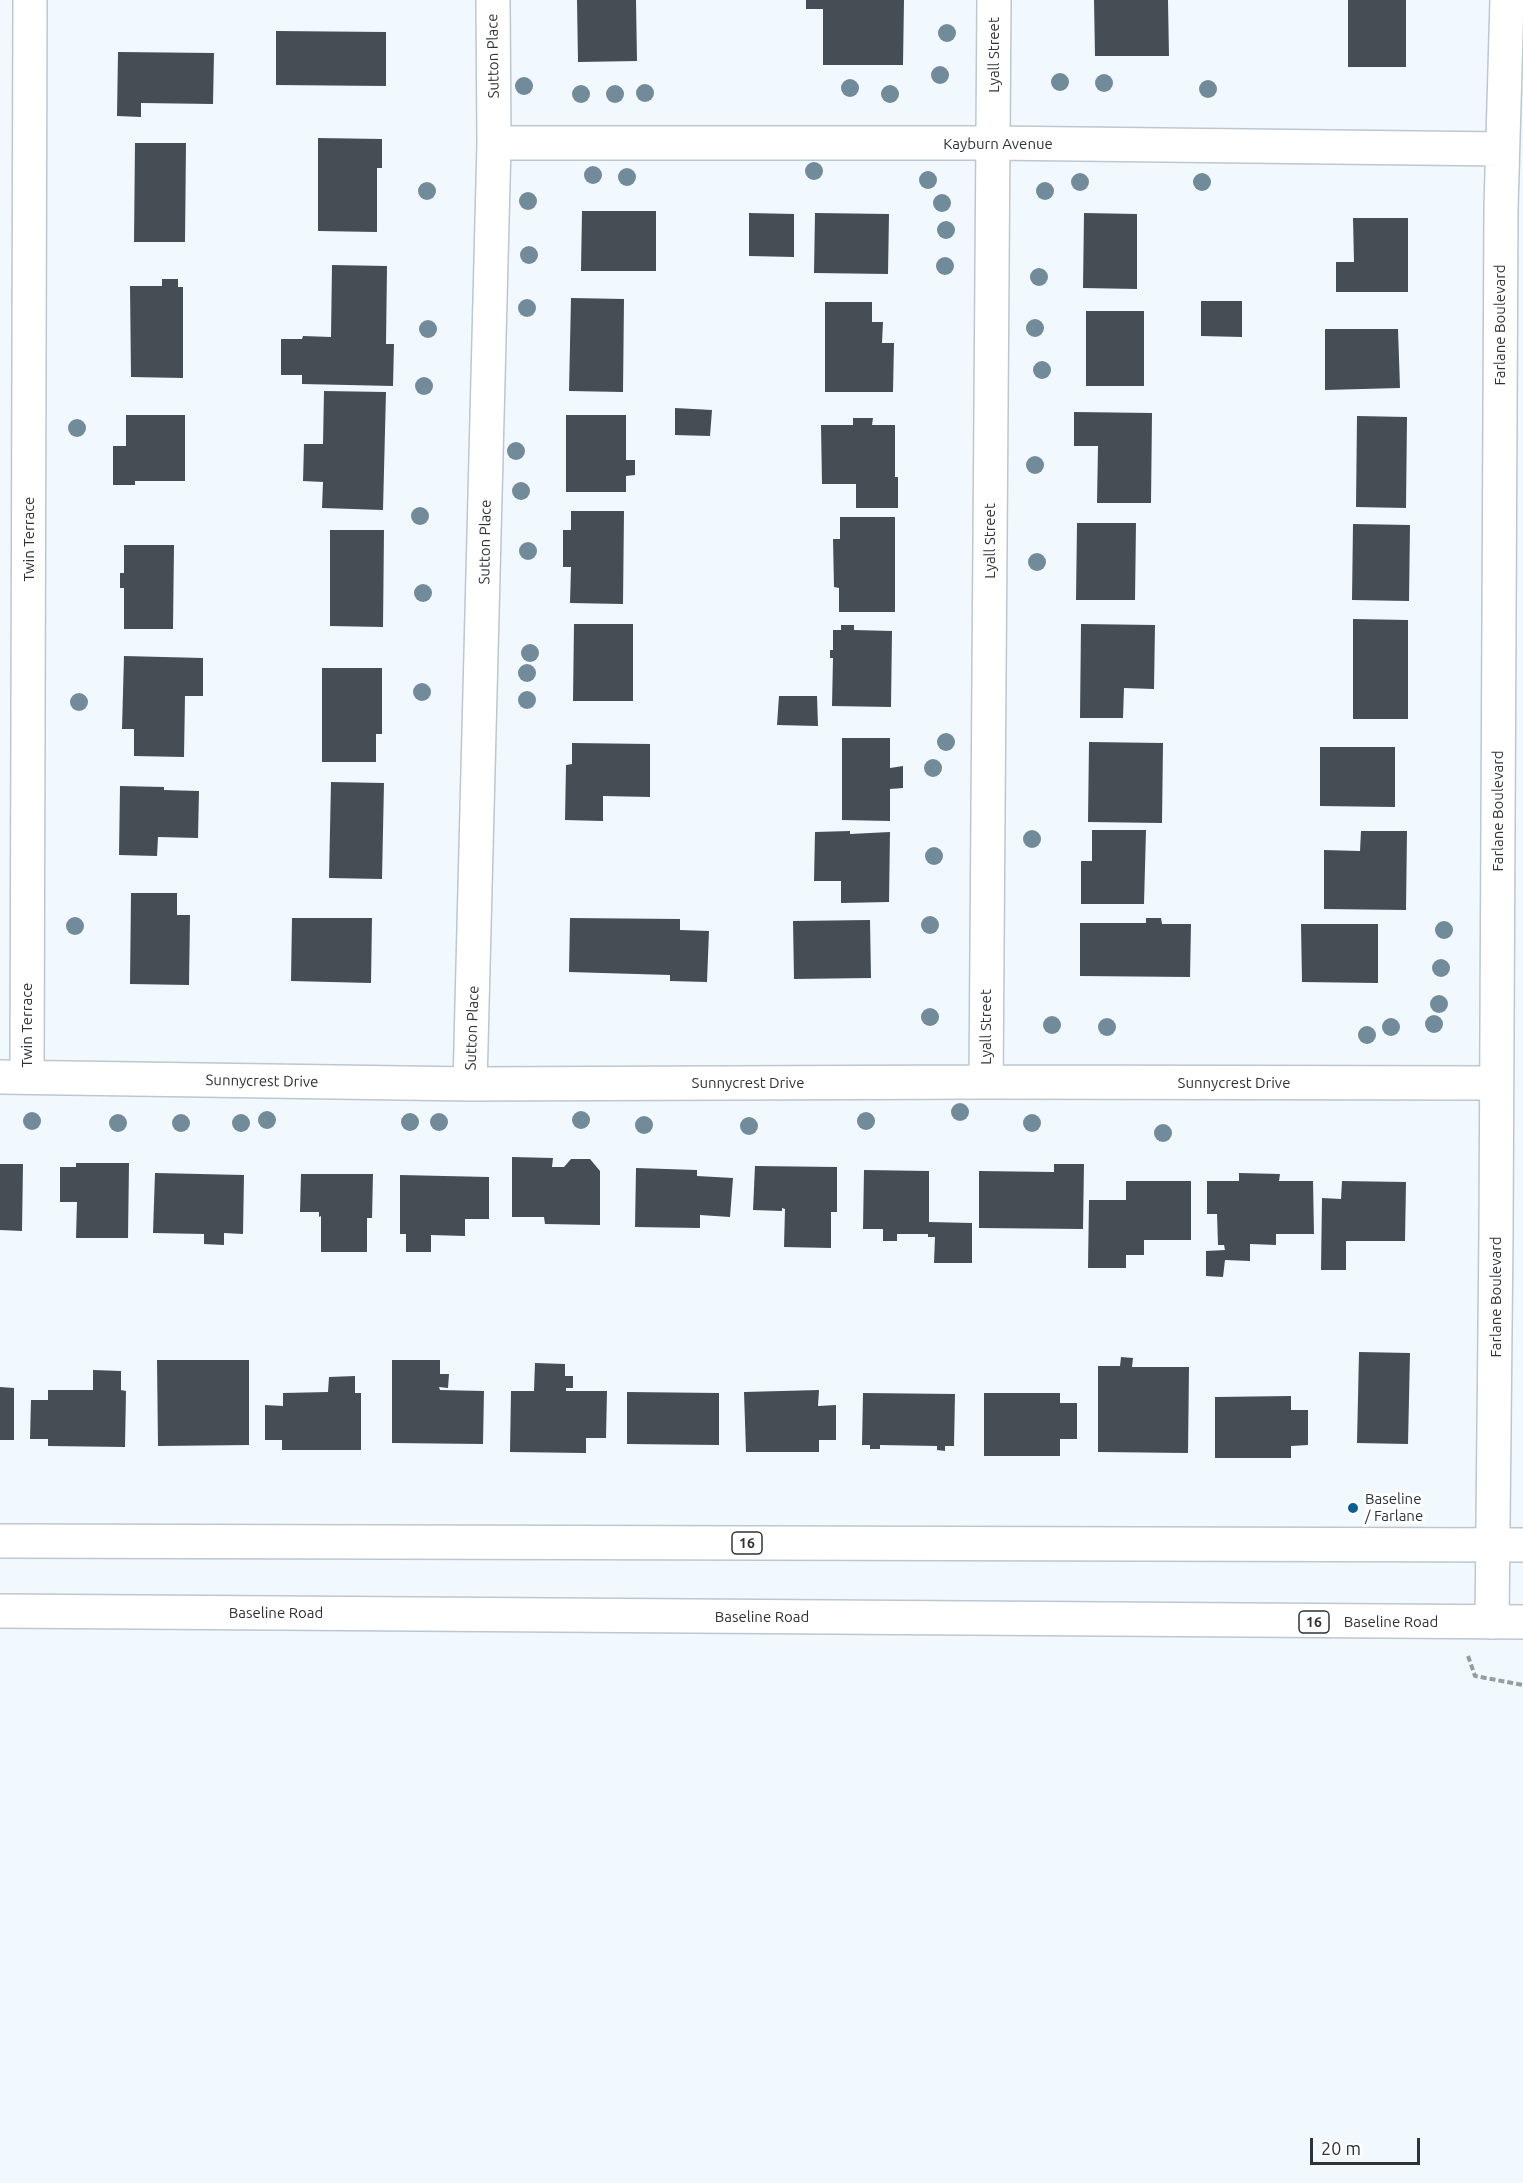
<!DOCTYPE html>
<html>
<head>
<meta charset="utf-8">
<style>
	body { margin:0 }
	#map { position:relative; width:1523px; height:2183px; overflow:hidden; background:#f2f9fe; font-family:Ubuntu,sans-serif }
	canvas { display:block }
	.scale { position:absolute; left:1310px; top:2138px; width:110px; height:27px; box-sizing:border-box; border:3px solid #2f3336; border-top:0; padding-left:8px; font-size:18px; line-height:21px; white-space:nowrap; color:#2f3336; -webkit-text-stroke:4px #fff; paint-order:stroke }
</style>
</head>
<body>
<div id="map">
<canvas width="1523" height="2183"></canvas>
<div class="scale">20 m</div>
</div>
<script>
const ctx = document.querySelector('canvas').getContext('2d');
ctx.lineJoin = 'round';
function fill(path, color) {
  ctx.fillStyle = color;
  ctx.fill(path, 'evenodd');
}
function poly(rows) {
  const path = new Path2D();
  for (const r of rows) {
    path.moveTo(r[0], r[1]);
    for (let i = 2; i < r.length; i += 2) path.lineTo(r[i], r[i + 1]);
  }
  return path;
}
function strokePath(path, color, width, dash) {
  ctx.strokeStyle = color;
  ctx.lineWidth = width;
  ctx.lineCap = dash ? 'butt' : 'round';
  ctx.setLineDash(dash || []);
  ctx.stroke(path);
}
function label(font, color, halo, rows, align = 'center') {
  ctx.font = font + ' Ubuntu,sans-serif';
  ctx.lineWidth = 6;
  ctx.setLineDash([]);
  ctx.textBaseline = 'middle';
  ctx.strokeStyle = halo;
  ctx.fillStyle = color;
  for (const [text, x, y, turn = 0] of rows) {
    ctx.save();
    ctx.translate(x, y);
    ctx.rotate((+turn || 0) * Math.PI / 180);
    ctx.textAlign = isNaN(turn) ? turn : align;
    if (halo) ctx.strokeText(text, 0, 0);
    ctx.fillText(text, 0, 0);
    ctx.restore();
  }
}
const building = poly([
	[577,0,636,0,637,61,578,62],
	[806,0,904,0,903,65,823,65,823,9,806,9],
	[1094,0,1168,0,1169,56,1095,56],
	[1348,0,1406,0,1406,67,1348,67],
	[276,31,386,32,386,86,276,85],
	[118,52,214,53,213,104,141,103,141,117,117,116],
	[318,138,382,139,382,168,377,168,377,232,318,231],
	[135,143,186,143,185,242,134,242],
	[582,211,656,211,656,271,581,271],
	[749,213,794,214,794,257,749,256],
	[815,213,889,214,888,274,814,273],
	[1084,213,1137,214,1137,289,1083,288],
	[1353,218,1408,218,1408,292,1336,292,1336,262,1354,262],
	[332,265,387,266,386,344,394,344,393,386,302,384,302,375,281,375,281,339,302,339,303,336,331,337],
	[162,279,178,279,178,287,183,287,183,378,131,377,130,286,162,286],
	[571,298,624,299,623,392,569,391],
	[1201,301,1242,301,1242,337,1201,336],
	[825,302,872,302,872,322,883,322,882,343,894,343,893,392,825,392],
	[1086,311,1144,311,1144,386,1086,386],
	[1325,329,1398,329,1400,388,1325,390],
	[324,391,386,392,383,510,322,508,323,482,303,481,304,444,323,444],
	[675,408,712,410,710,436,675,435],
	[1074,412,1152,413,1151,503,1097,503,1098,446,1074,446],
	[126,415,185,415,185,481,135,481,135,485,113,485,113,446,126,446],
	[566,415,626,415,626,460,635,460,635,475,626,476,626,492,566,492],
	[1357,416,1407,417,1406,508,1356,507],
	[853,418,873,418,872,425,895,425,895,477,898,477,898,508,856,508,856,484,822,484,821,425,853,425],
	[571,511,624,511,623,604,570,603,571,567,563,567,563,530,571,530],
	[840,517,895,517,895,612,839,612,839,588,834,587,833,539,840,539],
	[1077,523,1136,523,1135,600,1076,600],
	[1353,524,1410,525,1409,601,1352,600],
	[330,530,384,530,383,627,330,626],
	[124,545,174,545,173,629,124,629,124,588,120,588,120,573,124,573],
	[1353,619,1408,620,1408,719,1353,719],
	[574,624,633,624,633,701,573,701],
	[1081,624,1155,625,1154,689,1124,688,1123,718,1080,718],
	[841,625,854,625,854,630,892,631,891,707,832,706,833,658,830,658,830,650,833,650,833,630,841,630],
	[124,656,203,658,203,696,185,696,184,757,134,756,134,729,122,729],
	[322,668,382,668,382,734,376,734,376,762,322,762],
	[779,696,817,696,818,726,777,725],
	[842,738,890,738,890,768,903,766,903,788,890,789,890,821,842,820],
	[1089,742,1163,743,1162,823,1088,822],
	[572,743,650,744,650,797,603,796,603,821,565,820,566,765,572,764],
	[1320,747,1395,747,1395,807,1320,806],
	[331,782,384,783,382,879,329,878],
	[120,786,164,787,164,790,199,791,198,838,158,837,157,856,119,855],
	[1092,830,1146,830,1144,904,1081,904,1081,861,1092,861],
	[850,831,850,834,890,832,889,902,841,903,841,881,814,881,815,832],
	[1361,831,1407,831,1406,910,1324,909,1324,850,1360,851],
	[131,893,177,893,177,915,190,915,189,985,130,984],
	[292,918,372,918,371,983,291,981],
	[570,918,680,919,680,930,709,931,707,982,670,981,670,975,569,972],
	[1146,918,1161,918,1162,924,1191,924,1190,977,1080,976,1080,923,1146,923],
	[870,920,871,978,794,979,793,921],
	[1301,924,1378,924,1378,983,1302,982],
	[512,1157,553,1158,552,1167,564,1167,571,1159,590,1159,600,1171,600,1225,545,1224,544,1217,512,1217],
	[76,1163,129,1163,128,1238,76,1238,77,1202,60,1202,60,1167,76,1167],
	[0,1164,23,1164,22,1231,0,1230],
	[1054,1164,1084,1164,1083,1229,979,1228,979,1171,1054,1172],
	[755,1166,837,1167,837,1212,831,1212,831,1248,784,1247,785,1209,782,1208,782,1211,753,1210],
	[636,1168,697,1170,697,1176,733,1178,730,1217,700,1215,700,1228,635,1227],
	[864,1170,929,1171,929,1222,972,1223,972,1263,934,1263,935,1237,928,1237,928,1234,897,1234,897,1241,883,1241,883,1229,863,1229],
	[155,1173,244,1175,243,1234,224,1233,224,1245,204,1244,204,1234,153,1233],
	[1239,1173,1280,1174,1279,1181,1313,1181,1314,1234,1276,1234,1276,1245,1250,1244,1250,1261,1225,1260,1223,1277,1206,1276,1206,1251,1225,1250,1224,1245,1218,1245,1217,1214,1207,1214,1207,1181,1239,1181],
	[301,1174,373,1174,372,1218,367,1218,367,1252,321,1252,321,1216,319,1217,319,1212,300,1212],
	[400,1175,489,1177,489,1219,465,1219,465,1236,431,1235,431,1252,406,1252,406,1234,400,1234],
	[1126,1181,1191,1181,1191,1240,1144,1240,1144,1255,1126,1255,1126,1268,1088,1268,1089,1200,1126,1200],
	[1342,1181,1406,1182,1405,1241,1346,1241,1346,1270,1321,1270,1322,1198,1341,1199],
	[1359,1352,1410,1353,1408,1444,1357,1443],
	[1121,1357,1133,1358,1132,1367,1189,1367,1188,1453,1098,1452,1098,1366,1120,1366],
	[157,1360,249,1360,249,1445,158,1446],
	[392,1360,440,1360,440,1374,449,1374,448,1388,439,1387,440,1390,484,1391,483,1444,392,1443],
	[535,1363,565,1364,565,1376,573,1376,573,1388,566,1388,566,1391,607,1391,606,1438,586,1438,586,1453,510,1452,511,1391,534,1391],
	[93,1370,121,1371,121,1390,126,1391,125,1447,48,1446,48,1439,30,1439,31,1400,48,1400,48,1390,93,1390],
	[355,1376,355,1393,361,1393,361,1450,282,1450,282,1440,265,1440,265,1405,283,1406,283,1393,328,1392,329,1377],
	[0,1387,14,1388,14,1440,0,1440],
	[819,1390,818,1406,836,1405,836,1440,819,1440,819,1452,746,1452,744,1392],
	[627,1392,719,1393,719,1445,627,1444],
	[863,1393,955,1394,954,1446,945,1446,945,1451,937,1450,937,1446,880,1445,880,1449,870,1449,870,1445,862,1445],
	[984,1393,1060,1393,1060,1403,1077,1403,1077,1439,1060,1439,1060,1456,984,1456],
	[1291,1396,1291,1410,1308,1410,1308,1445,1291,1446,1291,1458,1215,1458,1215,1397]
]);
const path = poly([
	[1468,1656,1475,1676,1523,1685]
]);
const street = poly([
	[494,143,993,143,1502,149],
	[0,1077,470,1084,986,1082,1496,1083],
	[27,1077,30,0],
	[986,1082,994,0],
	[470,1084,494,143,493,0],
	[1492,1622,1496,1232,1501,208,1507,0]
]);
const primary = poly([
	[0,1541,1523,1545],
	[0,1611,1523,1622]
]);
const trees = [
	[947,33],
	[940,75],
	[1060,82],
	[1104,83],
	[524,86],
	[850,88],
	[1208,89],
	[645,93],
	[581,94],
	[615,94],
	[890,94],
	[814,171],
	[593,175],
	[627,177],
	[928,180],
	[1080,182],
	[1202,182],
	[427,191],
	[1045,191],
	[528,201],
	[942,203],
	[946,230],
	[529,255],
	[945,266],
	[1039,277],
	[527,308],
	[1035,328],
	[428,329],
	[1042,370],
	[424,386],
	[77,428],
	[516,451],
	[1035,465],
	[521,491],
	[420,516],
	[528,551],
	[1037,562],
	[423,593],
	[530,653],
	[527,673],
	[422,692],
	[527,700],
	[79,702],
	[946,742],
	[933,768],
	[1032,839],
	[934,856],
	[930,925],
	[75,926],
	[1444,930],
	[1441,968],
	[1439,1004],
	[930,1017],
	[1434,1024],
	[1052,1025],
	[1107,1027],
	[1391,1027],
	[1367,1035],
	[960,1112],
	[267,1120],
	[581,1120],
	[32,1121],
	[866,1121],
	[410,1122],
	[439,1122],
	[118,1123],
	[181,1123],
	[241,1123],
	[1032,1123],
	[644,1125],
	[749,1126],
	[1163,1133]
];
const markers = [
	[1353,1508,6,"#095f91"]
];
const shields = [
	[747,1543,30],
	[1314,1622,30]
];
const shieldNames = [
	["16",747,1543],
	["16",1314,1622]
];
const streetNames = [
	["Lyall Street",994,55,-90],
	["Sutton Place",493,56,-91],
	["Kayburn Avenue",998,144],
	["Farlane Boulevard",1500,325,-90],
	["Twin Terrace",29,539,-90],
	["Lyall Street",990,541,-90],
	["Sutton Place",485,542,-89],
	["Farlane Boulevard",1498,811,-90],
	["Twin Terrace",27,1025,-90],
	["Lyall Street",986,1027,-90],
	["Sutton Place",472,1028,-88],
	["Sunnycrest Drive",262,1081,1],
	["Sunnycrest Drive",748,1083],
	["Sunnycrest Drive",1234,1083],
	["Farlane Boulevard",1496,1297,-90],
	["Baseline Road",276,1613],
	["Baseline Road",762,1617],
	["Baseline Road",1391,1622]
];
const poiNames = [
	["Baseline",1365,1499],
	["/ Farlane",1365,1516]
];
fill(building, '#454e55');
strokePath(street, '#bcc7cf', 36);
strokePath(primary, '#bcc7cf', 36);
strokePath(path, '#969ca0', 4, [6, 3]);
strokePath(street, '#fff', 33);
strokePath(primary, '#fff', 33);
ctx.fillStyle = '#728b9b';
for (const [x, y] of trees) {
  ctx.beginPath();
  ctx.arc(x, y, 9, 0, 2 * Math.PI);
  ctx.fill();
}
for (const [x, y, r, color] of markers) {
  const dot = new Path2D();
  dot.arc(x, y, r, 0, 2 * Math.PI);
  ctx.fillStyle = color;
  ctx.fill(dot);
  strokePath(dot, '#fff', 2);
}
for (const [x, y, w] of shields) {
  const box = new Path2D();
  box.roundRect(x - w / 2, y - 11, w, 22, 4.5);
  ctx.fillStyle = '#fff';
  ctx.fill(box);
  strokePath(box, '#2f3336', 1.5);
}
label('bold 14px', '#2f3336', null, shieldNames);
label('15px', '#2f3336', '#fff', streetNames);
label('15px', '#2f3336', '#fff', poiNames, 'left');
</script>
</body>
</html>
